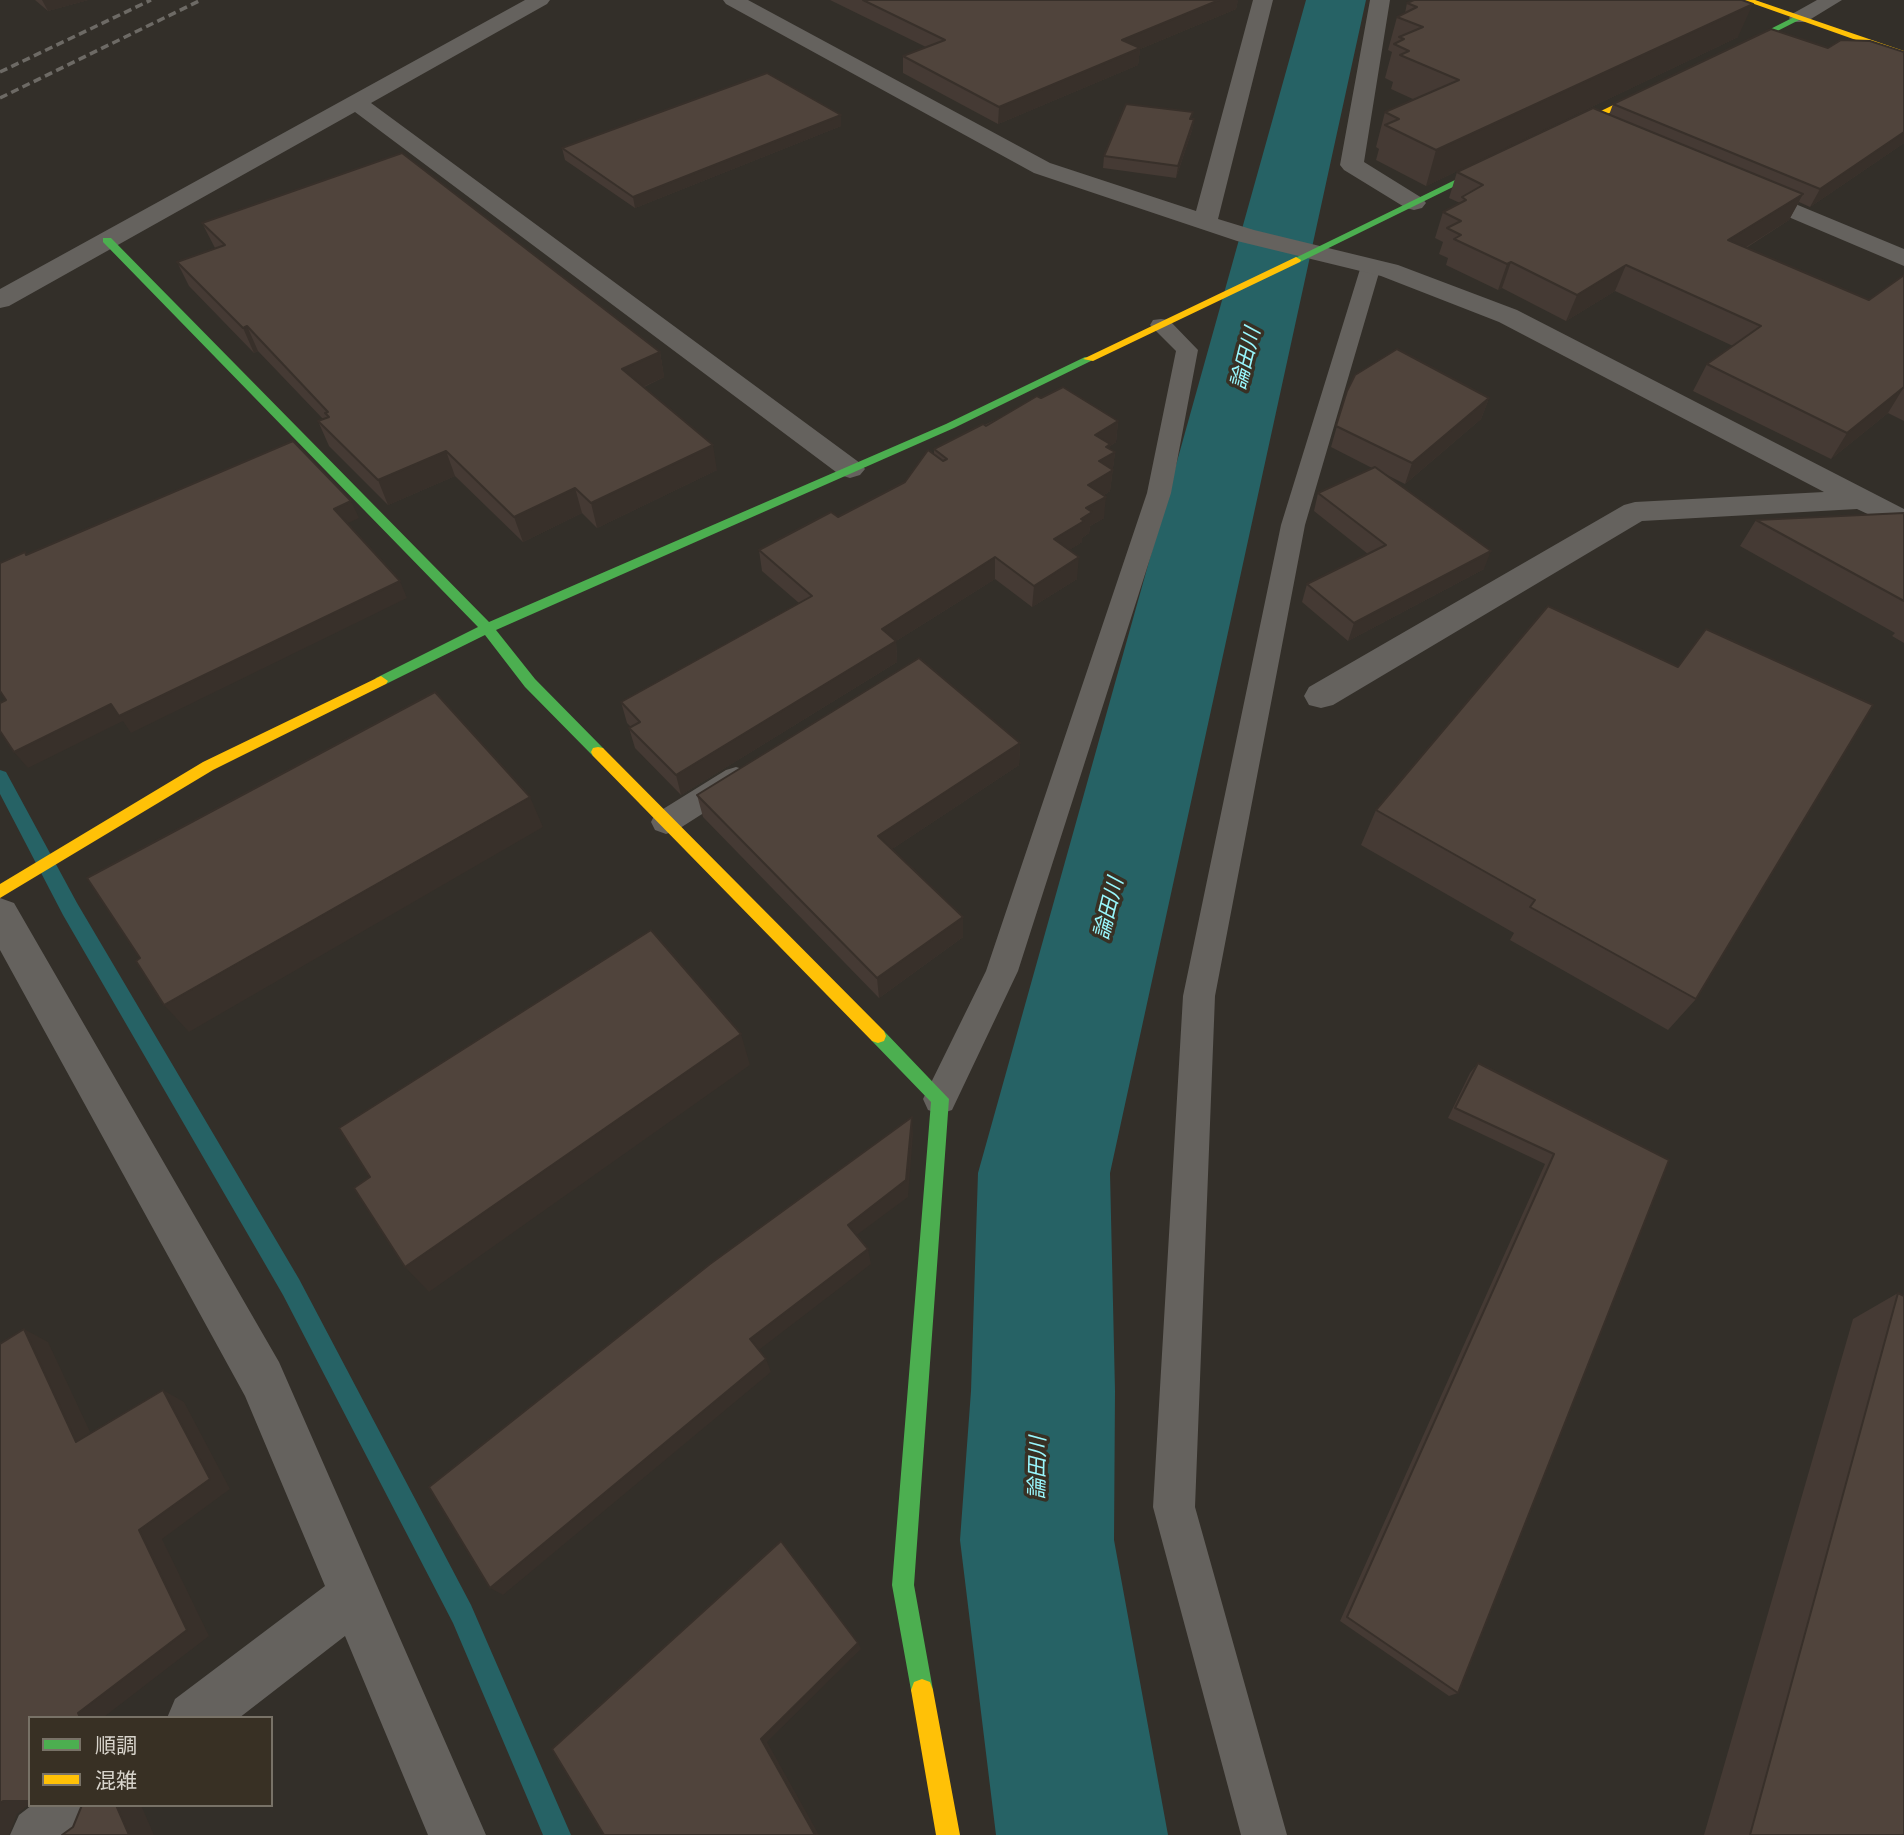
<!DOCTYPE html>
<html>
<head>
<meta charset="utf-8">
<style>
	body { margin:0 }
	#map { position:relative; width:1904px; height:1835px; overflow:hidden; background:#332f29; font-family:Poppins,"Noto Sans JP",sans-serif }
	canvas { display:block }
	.legend { position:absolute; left:28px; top:1716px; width:245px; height:91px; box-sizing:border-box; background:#383024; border:2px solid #787267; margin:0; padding:9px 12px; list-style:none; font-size:21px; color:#d8d4cc }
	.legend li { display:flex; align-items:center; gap:14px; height:35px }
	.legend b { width:35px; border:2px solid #787267 }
</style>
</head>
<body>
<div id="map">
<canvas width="1904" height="1835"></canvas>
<ul class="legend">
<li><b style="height:9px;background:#4caf50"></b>順調</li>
<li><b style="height:9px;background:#ffc107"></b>混雑</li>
</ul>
</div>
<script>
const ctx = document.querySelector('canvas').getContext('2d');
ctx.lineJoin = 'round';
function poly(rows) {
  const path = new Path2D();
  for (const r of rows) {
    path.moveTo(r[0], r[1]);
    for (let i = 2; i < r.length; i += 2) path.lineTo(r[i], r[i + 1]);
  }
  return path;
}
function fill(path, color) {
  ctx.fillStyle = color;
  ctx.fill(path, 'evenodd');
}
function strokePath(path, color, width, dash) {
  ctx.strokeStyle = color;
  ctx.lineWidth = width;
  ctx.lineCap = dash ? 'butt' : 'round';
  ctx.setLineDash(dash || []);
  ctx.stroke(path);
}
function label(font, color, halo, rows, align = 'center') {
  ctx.font = font + ' Poppins,"Noto Sans JP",sans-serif';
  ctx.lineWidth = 7;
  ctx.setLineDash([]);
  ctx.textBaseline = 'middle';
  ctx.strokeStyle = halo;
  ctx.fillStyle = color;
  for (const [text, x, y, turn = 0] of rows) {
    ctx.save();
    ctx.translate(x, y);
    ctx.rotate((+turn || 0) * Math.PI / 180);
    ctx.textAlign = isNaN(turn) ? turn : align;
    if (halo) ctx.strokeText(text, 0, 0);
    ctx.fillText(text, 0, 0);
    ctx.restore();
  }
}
const stream = poly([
	[0,770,6,772,77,903,299,1279,471,1605,571,1835,543,1835,453,1623,283,1295,63,915,0,794,0,770]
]);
const river = poly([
	[1306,0,1366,0,1110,1173,1115,1391,1114,1540,1168,1835,996,1835,960,1540,971,1391,978,1173,1306,0]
]);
const lane = poly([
	[1371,260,1378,262,1381,266,1305,525,1215,996,1195,1507,1287,1835,1241,1835,1153,1507,1183,996,1281,525,1361,266,1364,262,1371,260],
	[1161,319,1169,320,1198,350,1171,493,1018,971,952,1110,940,1114,928,1110,923,1099,986,971,1147,493,1176,351,1150,325,1153,320,1161,319],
	[736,767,746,770,751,778,746,786,677,830,666,834,655,830,651,822,655,814,726,770,736,767]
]);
const street = poly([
	[525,0,550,0,547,4,371,103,860,463,865,469,860,475,850,478,840,475,355,112,9,306,0,308,0,289,525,0],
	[723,0,748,0,1050,163,1196,211,1253,0,1273,0,1218,219,1254,230,1398,265,1517,310,1904,509,1904,531,1857,509,1642,521,1333,705,1321,708,1309,705,1304,696,1309,687,1624,505,1635,502,1824,492,1499,322,1381,276,1237,241,1034,173,726,4,723,0],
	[1370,0,1390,0,1364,162,1422,198,1426,203,1422,208,1414,210,1406,208,1344,170,1340,165,1370,0],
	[1817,0,1842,0,1806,22,1792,22,1789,18,1792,14,1817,0],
	[1747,184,1904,249,1904,266,1739,196,1735,191,1739,186,1747,184],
	[0,898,14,903,279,1362,486,1835,428,1835,345,1636,239,1718,167,1718,175,1699,325,1586,245,1396,0,950,0,898],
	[32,1805,107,1805,99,1825,86,1835,10,1835,19,1815,32,1805]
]);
const fast = poly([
	[1796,16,1803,18,1732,54,1725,52,1796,16],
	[1498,159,1506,161,1300,262,1291,260,1498,159],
	[103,238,111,238,489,622,946,424,1085,357,1095,359,954,428,496,630,535,679,603,748,605,752,603,756,598,757,593,756,525,687,485,635,386,684,376,684,374,681,376,678,478,627,103,242,103,238],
	[878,1029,884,1031,949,1099,914,1585,933,1690,930,1698,922,1701,914,1698,911,1690,892,1585,931,1102,872,1041,870,1036,872,1031,878,1029]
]);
const slow = poly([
	[1743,0,1755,0,1904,51,1904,57,1743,0],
	[1659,83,1663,86,1662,88,1559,137,1551,135,1659,83],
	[1296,257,1301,260,1300,262,1093,361,1083,359,1296,257],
	[381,676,388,681,386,684,213,770,0,898,0,884,203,762,381,676],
	[598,747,603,748,884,1031,886,1036,884,1041,878,1043,872,1041,593,756,591,752,593,748,598,747],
	[922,1679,930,1682,933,1690,960,1835,936,1835,911,1690,914,1682,922,1679]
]);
const rail = poly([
	[0,72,151,0],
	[0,98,201,0]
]);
const wall = poly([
	[35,0,88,0,48,11],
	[830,0,1238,0,1236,9,1140,49,1138,65,998,124,903,73,903,56,926,47],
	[1407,3,1738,37,1426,186,1376,160,1379,149,1376,147,1385,112,1415,100,1391,89,1393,82,1385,78,1392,52,1388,50,1397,17,1405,13],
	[1828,48,1904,52,1904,143,1810,207,1799,202,1789,220,1746,248,1869,300,1904,275,1904,421,1888,413,1831,459,1693,391,1707,364,1733,346,1615,291,1566,321,1502,288,1498,290,1446,265,1448,258,1439,254,1443,242,1435,238,1443,212,1460,203,1449,198,1457,172,1609,115,1613,104],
	[841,115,841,126,635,208,565,160,562,148],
	[1192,119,1194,119,1192,130,1176,178,1103,168,1104,156],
	[202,223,660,352,664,377,644,387,717,470,597,528,582,513,523,542,455,476,388,505,329,446,318,421,323,419,258,351,254,353,189,286,177,262,215,248],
	[1347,391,1489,398,1481,419,1405,484,1385,474,1484,569,1348,641,1302,602,1307,584,1368,554,1314,511,1318,493,1372,468,1331,447],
	[1041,398,1118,421,1116,442,1110,446,1109,449,1115,452,1110,491,1104,495,1104,518,1090,526,1089,533,1082,538,1082,542,1069,550,1077,579,1032,607,995,579,896,641,897,662,681,795,635,748,629,728,631,727,627,723,621,702,799,603,762,571,759,550,838,517,905,482,934,455,934,449],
	[1904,513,1904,643,1892,636,1895,633,1740,546,1756,520],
	[1548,606,1696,999,1668,1030,1510,940,1514,933,1361,845,1376,810],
	[1020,743,1019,765,892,849,963,917,963,937,879,998,703,817,697,795],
	[1478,1063,1669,1160,1458,1693,1449,1696,1340,1621,1545,1164,1448,1118,1470,1073],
	[1898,1293,1904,1835,1704,1835,1853,1319]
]);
const shadedWall = poly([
	[42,0,88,0,48,11],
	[1219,0,1238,0,1236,9,1140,49,1138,65,998,124,999,107,1122,40],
	[1753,4,1738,37,1426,186,1436,150],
	[841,115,841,126,635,208,633,197],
	[1194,119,1192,130,1176,178,1178,166],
	[1904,132,1904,143,1810,207,1820,189],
	[1803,194,1789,220,1716,266,1728,240],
	[1511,262,1502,288,1498,290,1507,264],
	[1626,265,1615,291,1566,321,1577,295],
	[247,326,258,351,254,353,243,328],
	[660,352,664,377,628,394,622,369],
	[1904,387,1888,413,1831,459,1847,433],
	[1489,398,1481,419,1405,484,1412,463],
	[1118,421,1116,442,1110,446,1109,456,1115,452,1110,491,1086,506,1095,435],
	[713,445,717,470,597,528,591,503],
	[446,451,455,476,388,505,378,480],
	[575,488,582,513,523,542,514,517],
	[1106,497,1104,518,1090,526,1089,533,1082,538,1082,542,1052,561,1054,539,1081,519,1086,508],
	[351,501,359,518,342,526,334,509],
	[1491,551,1484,569,1348,641,1354,623],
	[995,557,995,579,896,641,897,662,681,795,676,775,882,629],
	[1079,557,1077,579,1032,607,1034,586],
	[400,581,407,598,131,733,123,721,28,768,14,752,111,704],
	[1020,743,1019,765,880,857,878,836],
	[530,797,543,827,189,1032,164,1005],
	[963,917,963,937,879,998,877,978],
	[741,1034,750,1065,429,1292,405,1267],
	[912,1117,913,1135,908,1197,850,1240,848,1225],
	[868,1249,871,1264,755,1353,750,1339],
	[24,1329,48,1342,100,1453,76,1442],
	[766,1359,771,1372,503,1595,490,1588],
	[163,1390,184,1402,230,1489,162,1539,209,1636,104,1717,104,1718,80,1718,78,1713],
	[858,1643,861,1649,767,1742,819,1835,815,1835,761,1739],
	[3,1801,30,1802,30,1804,17,1814,9,1835,0,1835,0,1803],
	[116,1805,141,1805,154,1835,129,1835]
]);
const building = poly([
	[863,0,1219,0,1122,40,1140,48,999,107,903,56,945,40,863,0],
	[1414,0,1742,0,1753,4,1436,150,1385,125,1399,119,1385,112,1459,80,1400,55,1409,51,1394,44,1404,39,1399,37,1423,27,1397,17,1417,7,1407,3,1414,0],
	[1771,29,1828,48,1841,40,1870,41,1904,52,1904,132,1820,189,1613,104,1771,29],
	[767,73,841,115,633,197,562,148,767,73],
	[1126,104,1193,112,1190,119,1194,119,1178,166,1104,156,1126,104],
	[1593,108,1803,194,1728,240,1869,300,1904,275,1904,387,1847,433,1707,364,1761,326,1626,265,1577,295,1511,262,1507,264,1454,239,1461,235,1447,228,1461,221,1443,212,1466,200,1462,197,1483,185,1457,172,1593,108],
	[402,153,660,352,622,369,713,445,591,503,575,488,514,517,446,451,378,480,318,421,329,417,325,413,328,412,247,326,243,328,177,262,225,245,202,223,402,153],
	[1397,349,1489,398,1412,463,1336,426,1347,391,1355,375,1397,349],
	[1063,387,1118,421,1095,435,1110,444,1106,447,1115,452,1099,461,1113,470,1088,485,1106,497,1086,508,1092,512,1081,519,1084,521,1054,539,1079,557,1034,586,995,557,882,629,896,641,676,775,629,728,640,722,621,702,812,596,759,550,831,512,838,517,905,482,928,450,943,461,947,459,934,449,983,424,986,426,1037,396,1041,398,1063,387],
	[293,441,351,501,334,509,400,581,119,716,111,704,14,752,0,731,0,703,6,700,0,691,0,563,25,552,26,555,293,441],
	[1375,467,1491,551,1354,623,1307,584,1386,545,1318,493,1375,467],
	[1904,513,1904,601,1756,520,1904,513],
	[1548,606,1678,667,1706,629,1873,705,1696,999,1530,907,1535,900,1376,810,1548,606],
	[919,658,1020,743,878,836,963,917,877,978,697,795,919,658],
	[435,692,530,797,164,1005,136,961,140,958,87,878,435,692],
	[651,930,741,1034,405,1267,354,1188,370,1177,339,1128,651,930],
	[1478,1063,1669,1160,1458,1693,1347,1617,1554,1154,1455,1108,1478,1063],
	[912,1117,906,1180,848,1225,868,1249,750,1339,766,1359,490,1588,429,1487,710,1264,912,1117],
	[1898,1293,1904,1296,1904,1835,1750,1835,1898,1293],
	[24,1329,76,1442,163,1390,210,1479,139,1530,187,1630,78,1713,80,1718,30,1718,30,1801,3,1801,0,1803,0,1344,24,1329],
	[781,1541,858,1643,761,1739,815,1835,604,1835,552,1749,781,1541],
	[82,1805,116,1805,129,1835,62,1835,73,1827,82,1805]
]);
const waterNames = [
	["論田川",1247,359,-76],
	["論田川",1110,909,-76],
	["論田川",1039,1468,-89]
];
fill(stream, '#266265');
fill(river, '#266265');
fill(lane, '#65625e');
fill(street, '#65625e');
fill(fast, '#4caf50');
fill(slow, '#ffc107');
strokePath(rail, '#6d6a65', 3.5, [8, 4.5]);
fill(wall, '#453a34');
fill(shadedWall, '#38302a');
fill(building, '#50443c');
strokePath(building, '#38302a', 2);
label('italic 21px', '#99f7fd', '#383024', waterNames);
</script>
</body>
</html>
